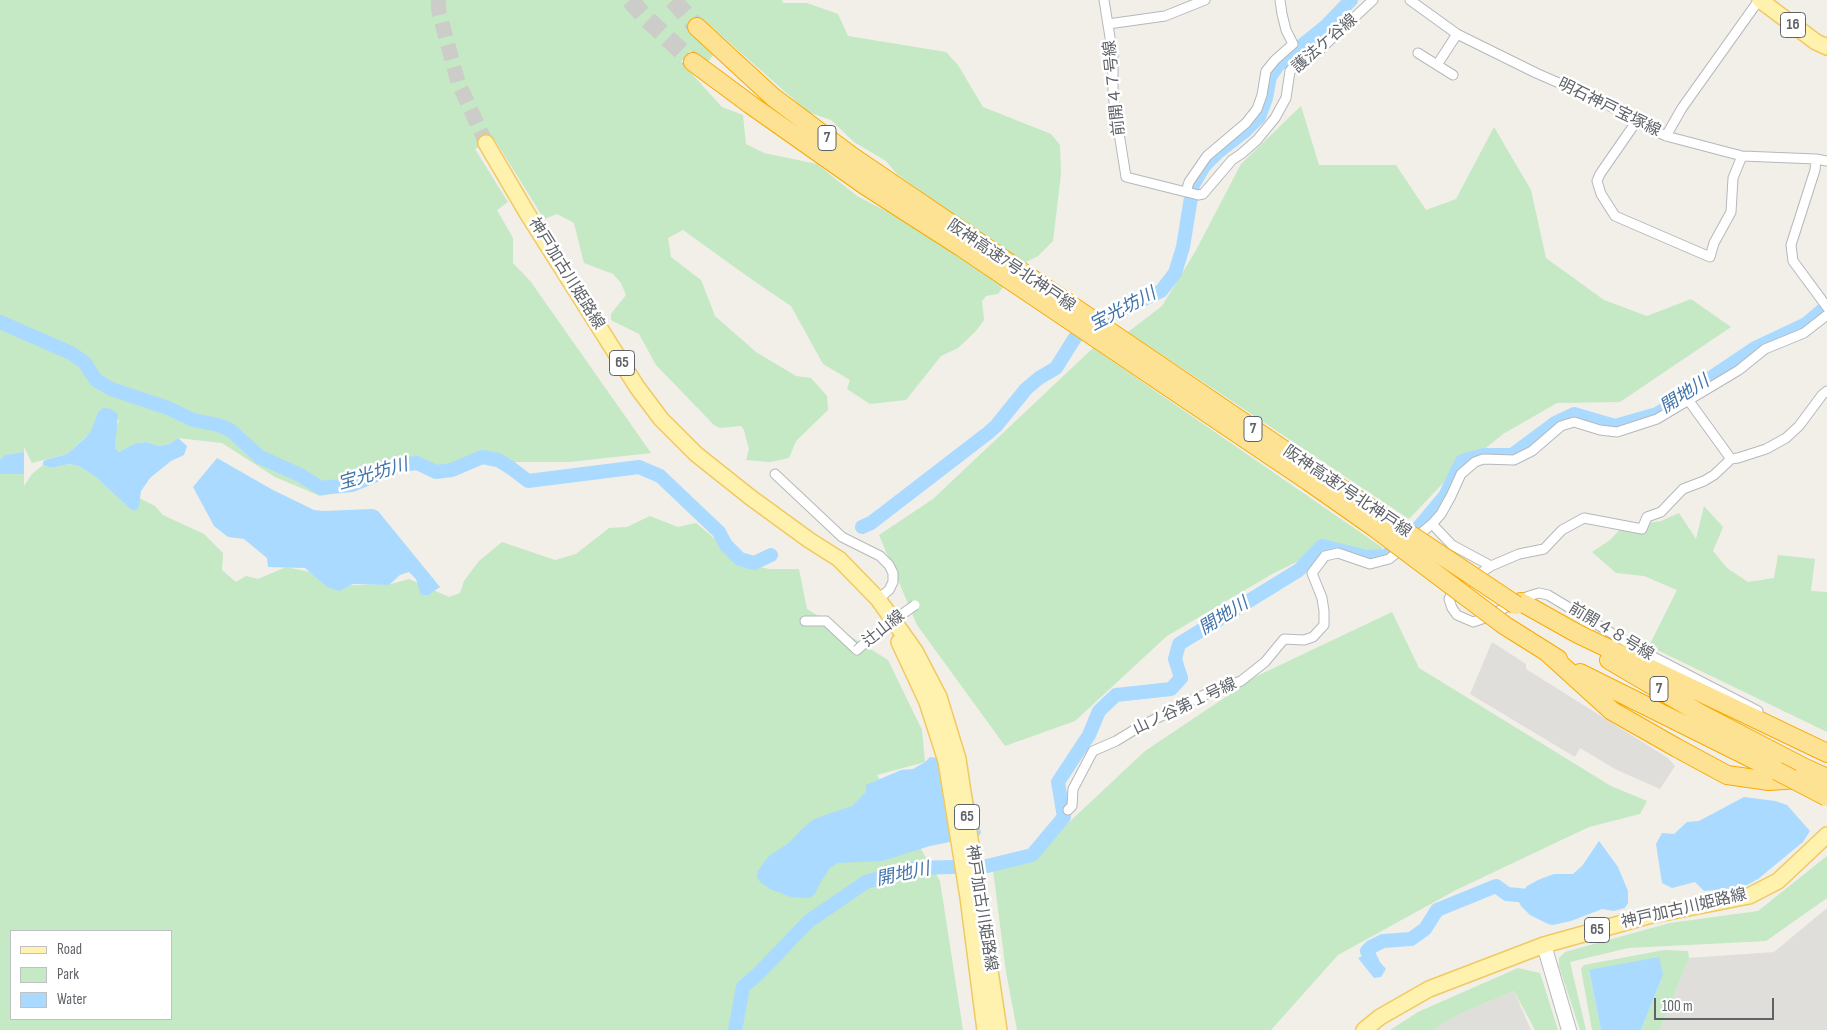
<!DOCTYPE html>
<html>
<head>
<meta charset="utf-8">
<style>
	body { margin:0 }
	#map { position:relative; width:1827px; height:1030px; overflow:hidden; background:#f1efe8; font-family:"Sofia Sans Condensed",sans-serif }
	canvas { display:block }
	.legend { position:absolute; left:10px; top:930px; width:162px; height:90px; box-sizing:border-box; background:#fff; border:1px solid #bfc1c3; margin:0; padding:6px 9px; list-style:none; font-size:15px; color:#5f6368 }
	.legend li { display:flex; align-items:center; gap:10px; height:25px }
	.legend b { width:25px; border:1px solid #bfc1c3 }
	.scale { position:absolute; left:1654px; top:998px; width:120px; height:22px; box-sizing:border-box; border:2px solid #5f6368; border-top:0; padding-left:6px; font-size:15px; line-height:18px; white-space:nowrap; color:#5f6368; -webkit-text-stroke:4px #fff; paint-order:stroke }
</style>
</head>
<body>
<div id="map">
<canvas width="1827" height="1030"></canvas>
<ul class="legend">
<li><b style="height:6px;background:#fff2af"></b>Road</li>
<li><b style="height:14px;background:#c5e8c5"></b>Park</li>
<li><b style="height:14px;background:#aadaff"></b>Water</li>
</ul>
<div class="scale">100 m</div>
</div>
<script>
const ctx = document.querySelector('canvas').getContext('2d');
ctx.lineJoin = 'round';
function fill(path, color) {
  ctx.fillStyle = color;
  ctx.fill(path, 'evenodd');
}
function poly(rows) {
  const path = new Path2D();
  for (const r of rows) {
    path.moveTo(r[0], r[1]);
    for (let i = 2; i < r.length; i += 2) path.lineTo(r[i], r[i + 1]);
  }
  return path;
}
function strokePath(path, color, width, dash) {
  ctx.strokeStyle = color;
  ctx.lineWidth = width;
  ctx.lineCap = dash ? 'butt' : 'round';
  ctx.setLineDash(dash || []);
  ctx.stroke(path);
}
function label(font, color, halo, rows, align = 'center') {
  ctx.font = font + ' "Sofia Sans Condensed","Noto Sans JP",sans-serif';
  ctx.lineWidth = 5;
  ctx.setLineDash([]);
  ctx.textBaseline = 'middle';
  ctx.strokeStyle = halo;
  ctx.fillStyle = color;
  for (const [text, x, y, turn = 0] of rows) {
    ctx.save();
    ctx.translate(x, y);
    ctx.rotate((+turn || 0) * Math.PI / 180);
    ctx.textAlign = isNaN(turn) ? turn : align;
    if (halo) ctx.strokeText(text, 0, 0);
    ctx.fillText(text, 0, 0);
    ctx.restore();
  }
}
const industrial = poly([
	[1492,642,1526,664,1526,669,1668,758,1675,766,1660,789,1615,769,1580,748,1575,757,1470,694],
	[1827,908,1827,1030,1660,1030,1689,958,1774,952],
	[1514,991,1531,1030,1432,1030,1462,1013]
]);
const green = poly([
	[0,0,782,0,783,3,807,3,838,14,848,36,946,52,958,65,983,107,1051,134,1060,145,1061,174,1053,241,1038,256,1022,264,897,174,886,161,854,142,831,120,808,112,704,20,692,31,714,54,706,64,690,51,681,62,722,107,743,115,746,144,764,153,817,164,857,196,903,220,1003,287,998,294,986,296,982,301,984,320,976,331,958,348,941,356,906,400,870,404,847,389,850,380,823,364,791,306,754,281,683,230,668,238,671,257,701,280,715,316,756,352,796,376,811,378,827,396,828,410,796,441,789,458,770,462,746,460,749,449,744,430,741,426,720,428,714,425,656,365,639,334,611,320,611,314,626,295,621,283,613,274,584,263,574,223,557,214,544,219,495,140,475,149,508,202,497,210,513,238,513,263,531,282,651,453,569,462,513,462,473,457,437,468,398,467,341,492,320,496,275,477,222,443,178,438,170,444,158,446,146,442,136,443,119,452,115,448,116,429,119,420,98,412,91,432,67,454,32,463,24,447,24,452,5,455,0,460],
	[1301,106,1319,165,1396,165,1426,210,1456,199,1494,127,1531,190,1546,258,1604,300,1647,316,1691,299,1731,327,1620,402,1557,403,1503,434,1445,481,1409,519,1128,332,1162,306,1195,252,1241,164],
	[1093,348,1383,548,1377,554,1327,547,1272,574,1167,636,1075,721,1005,746,917,625,879,535,933,499],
	[69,464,79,466,97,478,127,506,139,507,139,498,155,506,163,515,204,534,223,553,222,570,236,582,246,576,258,579,286,567,310,572,330,586,391,584,409,579,449,597,460,593,464,581,479,561,502,542,555,560,576,554,609,528,627,527,650,516,678,527,696,523,745,564,769,569,799,569,807,609,888,660,922,730,925,762,877,775,940,881,963,1030,0,1030,0,474,24,474,24,486,32,474,43,465,51,468],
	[11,931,171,931,171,1019,11,1019],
	[1704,506,1723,527,1713,551,1727,568,1748,582,1774,578,1778,555,1815,559,1811,591,1827,592,1827,732,1649,646,1677,590,1644,576,1616,573,1592,552,1610,540,1622,527,1661,521,1679,513,1696,539],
	[1392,612,1419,668,1611,786,1647,801,1640,814,1589,827,1456,890,1338,955,1271,1030,1017,1030,1006,972,993,870,1048,842,1145,751,1257,676],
	[1827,856,1827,898,1766,941,1628,948,1570,962,1586,1030,1580,1030,1559,966,1559,958,1565,952,1670,923,1758,911],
	[1664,950,1688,951,1689,958,1660,1030,1641,1030,1663,975,1589,971,1601,1030,1592,1030,1581,969,1584,965],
	[1518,968,1540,973,1558,1030,1535,1030,1514,991,1462,1013,1432,1030,1390,1030,1418,1012]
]);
const water = poly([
	[103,408,111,409,118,414,115,448,119,452,136,443,146,442,158,446,170,444,178,438,187,446,184,455,171,461,150,478,141,491,139,507,134,511,127,506,97,478,79,466,69,464,51,468,43,465,43,462,45,460,67,454,85,438,91,431,98,412],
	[24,452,24,474,0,474,0,460,5,455],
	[217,458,273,490,314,510,323,511,373,509,378,511,440,587,428,595,421,595,416,579,409,572,400,575,389,585,353,584,339,591,327,587,305,568,268,567,267,558,244,539,228,537,214,526,193,487],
	[941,754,967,771,981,833,979,836,930,846,882,861,838,863,830,868,820,883,815,894,810,898,791,897,770,889,760,882,757,877,758,871,765,861,769,856,789,843,802,829,814,819,852,806,866,792,866,785,901,770,913,769,925,762,930,757,937,758],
	[1744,797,1775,801,1787,805,1810,831,1803,842,1758,879,1747,885,1728,889,1704,891,1695,882,1672,888,1662,883,1656,844,1662,833,1674,834,1687,822,1699,821],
	[1599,841,1618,867,1628,891,1628,903,1625,908,1614,911,1602,909,1571,921,1553,925,1548,924,1530,915,1521,906,1518,900,1527,886,1538,880,1554,874,1573,874,1582,866],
	[1367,954,1373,954,1386,969,1381,977,1374,978,1358,958],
	[1659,957,1663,975,1641,1030,1601,1030,1589,970]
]);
const river = poly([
	[0,322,71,353,84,362,96,380,111,389,168,408,193,420,218,425,230,430,260,457,300,475,321,488,352,485,400,465,417,463,436,472,452,470,482,457,498,460,511,468,528,481,639,467,660,476,719,532,726,545,740,559,754,563,771,555],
	[862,527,871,523,988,433,996,426,1026,389,1039,378,1056,368,1076,336,1104,318,1161,291,1175,273,1183,247,1193,185,1204,166,1218,152,1245,131,1259,117,1266,98,1270,77,1278,65,1326,26,1351,0],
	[1374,966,1367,951,1371,947,1383,941,1411,939,1425,929,1437,910,1496,886,1507,894,1539,897],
	[735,1030,743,987,759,973,809,921,866,882,916,868,987,866,1032,855,1064,817,1058,782,1089,735,1099,711,1116,695,1171,689,1181,678,1175,659,1179,644,1299,570,1322,546,1367,557,1386,556,1419,527,1445,496,1462,461,1484,455,1512,455,1555,423,1574,414,1615,426,1657,414,1755,348,1806,324,1827,306]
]);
const primaryTunnel = poly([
	[438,0,439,12,458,82,486,143]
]);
const highwayTunnel = poly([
	[630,0,646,18,693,62],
	[673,0,697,27]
]);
const street = poly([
	[1104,0,1113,56,1113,95,1126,177,1186,192,1189,182,1207,156,1246,123,1257,109,1262,95,1266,71,1275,60,1293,44,1286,30,1282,14,1280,0],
	[1410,0,1457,34,1536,73,1607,104,1636,122,1666,136,1742,156,1816,159,1827,161],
	[1108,24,1165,16,1205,0],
	[1418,53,1437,65,1457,34],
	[1437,65,1453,75],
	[1636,122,1600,174,1597,181,1601,194,1615,216,1710,257,1714,243,1731,212,1733,178,1742,156],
	[1666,136,1682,108,1759,0],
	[1816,159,1815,170,1791,245,1793,261,1827,307],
	[1187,192,1198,195,1203,194,1232,160,1241,154,1257,140,1275,118,1286,98,1290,71,1298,63,1312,57,1373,0],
	[1689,401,1731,459],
	[775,474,842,537,880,556,889,565,893,573,893,582,889,590,878,599],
	[1432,524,1452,545,1491,566],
	[1414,539,1432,524,1441,514,1451,496,1461,474,1475,462,1483,459,1514,460,1532,451,1561,426,1574,422,1600,430,1617,432,1657,419,1739,370,1765,349,1804,333,1827,315],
	[805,621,826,621,857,650],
	[1758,711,1638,649,1548,595,1539,593,1529,596,1482,619,1473,622,1457,615,1452,608,1449,599,1452,592,1491,566,1519,554,1544,549,1562,530,1584,518,1642,529,1647,517,1661,512,1683,489,1704,481,1714,475,1731,459,1738,458,1766,449,1786,438,1799,426,1822,395,1827,391],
	[1068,810,1072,806,1073,789,1093,751,1116,741,1134,730,1194,699,1241,681,1265,662,1284,639,1304,640,1313,637,1324,625,1324,611,1322,598,1312,573,1325,556,1338,553,1370,564,1389,559,1404,547]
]);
const secondary = poly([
	[1544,945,1569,1030]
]);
const primary = poly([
	[1760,0,1816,42,1827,47],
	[486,143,527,213,637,387,661,419,696,454,750,497,809,540,839,559,878,599,915,651,939,697,958,759,999,1030],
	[899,642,927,702,946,761,968,897,985,1030],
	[1364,1030,1380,1017,1429,989,1544,945,1648,916,1749,896,1778,881,1827,835]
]);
const highway = poly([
	[697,27,773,97,850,155,1315,471],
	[693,62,751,105,866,186,961,247,1308,481],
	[1521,602,1578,634,1827,753],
	[1504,625,1558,659],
	[1548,653,1612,711,1677,748,1727,775,1769,781,1799,779],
	[1609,660,1701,714,1805,768],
	[1580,673,1777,771]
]);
const streetBridge = poly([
	[857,650,876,633,915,605]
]);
const highwayBridge = poly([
	[1315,471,1516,605],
	[1308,481,1375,528,1504,625],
	[1805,768,1827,778],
	[1777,771,1827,797]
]);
const shields = [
	[1793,25,25],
	[827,138,18],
	[622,363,25],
	[1253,429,18],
	[1659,689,18],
	[967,817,25],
	[1597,930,25]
];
const shieldNames = [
	["16",1793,25],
	["7",827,138],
	["65",622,363],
	["7",1253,429],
	["7",1659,689],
	["65",967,817],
	["65",1597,930]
];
const streetNames = [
	["護法ケ谷線",1325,44,-41],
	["前開４７号線",1115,88,-96],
	["明石神戸宝塚線",1609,108,26],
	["阪神高速7号北神戸線",1011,266,34],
	["神戸加古川姫路線",566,274,58],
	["阪神高速7号北神戸線",1347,492,34],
	["辻山線",884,629,-38],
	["前開４８号線",1611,632,31],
	["山ノ谷第１号線",1185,707,-25],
	["神戸加古川姫路線",981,908,81],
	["神戸加古川姫路線",1684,909,-13]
];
const waterNames = [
	["宝光坊川",1123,310,-28],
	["開地川",1685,395,-33],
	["宝光坊川",373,475,-16],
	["開地川",1224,617,-32],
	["開地川",903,875,-12]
];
fill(industrial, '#e0deda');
fill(green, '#c5e8c5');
fill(water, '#aadaff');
strokePath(river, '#aadaff', 14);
strokePath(primaryTunnel, '#ccccc8', 15, [15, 8]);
strokePath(highwayTunnel, '#ccccc8', 18, [18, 9]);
strokePath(street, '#b5b8bc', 11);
strokePath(secondary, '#b6babf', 16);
strokePath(primary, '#f2c960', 18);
strokePath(highway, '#f9ab00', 20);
strokePath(street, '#fff', 9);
strokePath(secondary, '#fff', 14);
strokePath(primary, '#fff2af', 15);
strokePath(highway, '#fde293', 18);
strokePath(streetBridge, '#b5b8bc', 11, []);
strokePath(highwayBridge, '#f9ab00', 20, []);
strokePath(streetBridge, '#fff', 9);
strokePath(highwayBridge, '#fde293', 18);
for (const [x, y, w] of shields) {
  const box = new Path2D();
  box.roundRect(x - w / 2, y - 12.5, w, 25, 4);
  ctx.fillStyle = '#fff';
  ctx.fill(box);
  strokePath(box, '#5f6368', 1);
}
label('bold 15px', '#5f6368', null, shieldNames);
label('16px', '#5f6368', '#fff', streetNames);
label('italic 18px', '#4174aa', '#fff', waterNames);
</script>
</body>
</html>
